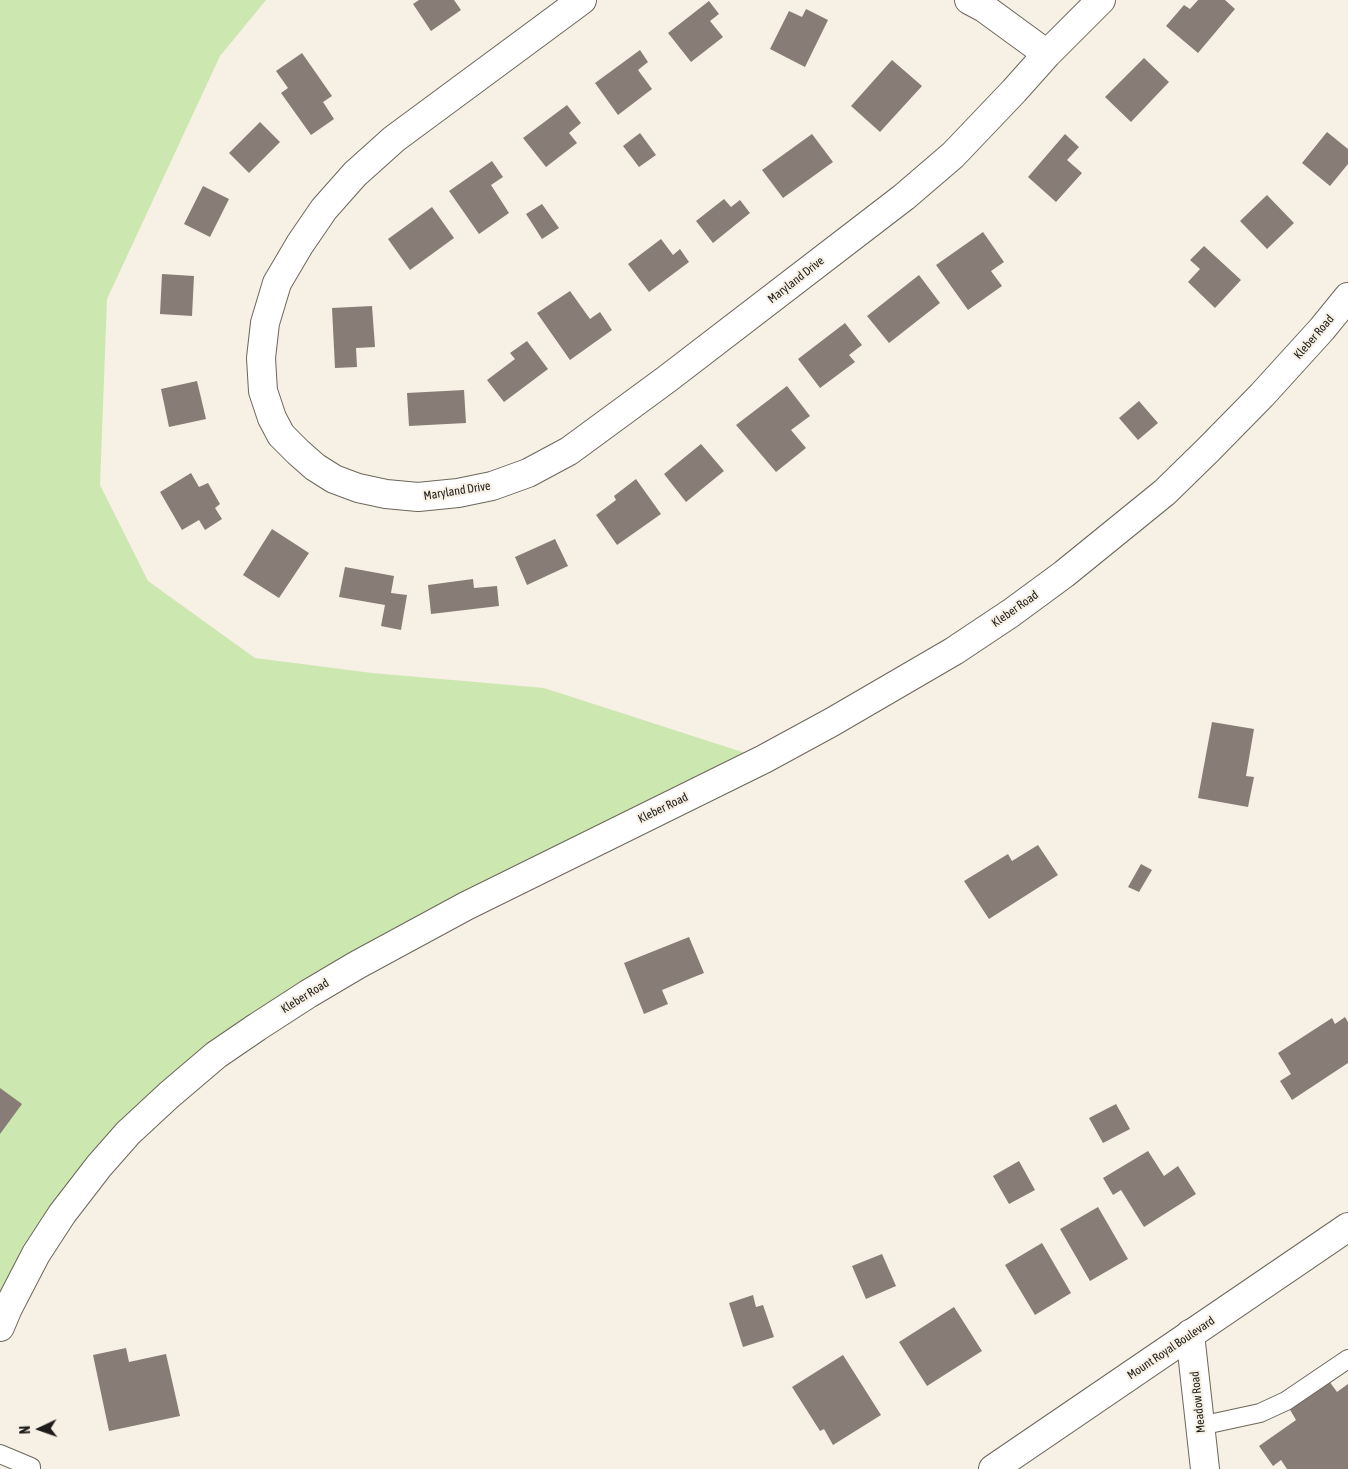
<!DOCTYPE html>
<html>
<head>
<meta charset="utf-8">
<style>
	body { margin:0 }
	#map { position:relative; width:1348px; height:1469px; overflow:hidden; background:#f7f0e5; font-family:"Asap Condensed",sans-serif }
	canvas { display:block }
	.north { position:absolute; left:15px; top:1404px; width:50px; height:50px; -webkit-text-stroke:4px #f7f0e5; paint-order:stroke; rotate:267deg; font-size:14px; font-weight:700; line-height:20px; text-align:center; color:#1e1c18 }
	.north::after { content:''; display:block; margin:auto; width:18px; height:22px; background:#1e1c18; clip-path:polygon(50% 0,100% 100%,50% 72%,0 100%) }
</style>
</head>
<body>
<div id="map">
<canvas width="1348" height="1469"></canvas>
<div class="north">N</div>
</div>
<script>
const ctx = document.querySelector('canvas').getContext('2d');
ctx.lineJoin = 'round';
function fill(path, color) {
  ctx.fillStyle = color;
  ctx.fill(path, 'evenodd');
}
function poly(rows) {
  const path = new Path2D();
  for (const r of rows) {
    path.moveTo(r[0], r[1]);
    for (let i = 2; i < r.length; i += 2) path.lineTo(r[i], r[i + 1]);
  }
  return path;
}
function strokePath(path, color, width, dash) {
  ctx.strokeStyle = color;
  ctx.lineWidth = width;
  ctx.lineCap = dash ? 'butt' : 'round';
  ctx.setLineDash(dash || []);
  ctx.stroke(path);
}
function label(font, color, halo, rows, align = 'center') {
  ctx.font = font + ' "Asap Condensed",sans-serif';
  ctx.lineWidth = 4;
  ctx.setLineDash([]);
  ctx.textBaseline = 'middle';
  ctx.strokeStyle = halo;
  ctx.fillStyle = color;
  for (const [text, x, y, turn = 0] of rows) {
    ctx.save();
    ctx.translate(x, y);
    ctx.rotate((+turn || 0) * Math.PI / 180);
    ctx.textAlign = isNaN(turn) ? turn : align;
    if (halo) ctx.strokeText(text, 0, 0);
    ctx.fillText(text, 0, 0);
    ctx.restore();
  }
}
const green = poly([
	[0,0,266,0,220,56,107,299,100,485,148,581,255,658,372,673,544,688,764,759,357,965,128,1133,0,1326]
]);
const building = poly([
	[419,0,454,0,461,10,431,31,413,4],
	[1198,0,1225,0,1235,9,1198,53,1166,26,1184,5,1190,9],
	[709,1,719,14,710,21,723,37,691,62,668,33],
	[806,9,828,20,805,67,770,49,789,11,802,17],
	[640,50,648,62,638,70,652,89,618,115,595,83],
	[302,53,332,96,323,102,334,119,311,135,281,93,288,88,276,71],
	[1144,58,1169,82,1131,122,1105,97],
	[892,60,922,86,880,132,851,106],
	[567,105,581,123,569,133,577,143,546,167,523,138],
	[260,122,280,142,249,173,229,153],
	[1327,132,1348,149,1348,164,1330,186,1302,163],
	[640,133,656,155,639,167,623,146],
	[812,134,833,162,783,198,762,170],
	[1065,134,1079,147,1067,160,1082,173,1056,202,1028,177],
	[492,161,503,177,491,185,509,213,479,234,449,191],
	[203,186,229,199,210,237,184,224],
	[1267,195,1294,223,1267,249,1240,221],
	[724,199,731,207,740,200,750,213,713,243,696,221],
	[542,204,559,228,542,239,526,214],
	[432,207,454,238,410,270,388,239],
	[983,232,1004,262,991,271,1002,286,968,310,936,265],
	[661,239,673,255,680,249,689,262,649,292,628,264],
	[1204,246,1241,280,1215,308,1188,282,1200,269,1190,260],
	[162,274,194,276,192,316,160,314],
	[919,275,940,303,889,343,867,316],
	[570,291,590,319,600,312,612,330,570,360,537,313],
	[372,306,375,347,356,348,357,367,335,368,332,308],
	[845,323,862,345,849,355,855,362,820,388,798,359],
	[527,341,548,369,504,402,487,380,515,359,510,353],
	[197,381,206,419,169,427,161,389],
	[787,386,810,416,791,430,806,448,776,472,736,425],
	[464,390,466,423,409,426,407,393],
	[1139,401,1158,423,1138,440,1119,418],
	[701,444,724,471,686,502,664,474],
	[191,473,199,487,208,483,220,504,215,508,222,519,205,530,199,520,182,530,160,492],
	[636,479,661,514,617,545,596,515,616,500,614,496],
	[272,529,309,553,279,598,243,575],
	[555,539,568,566,527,585,515,557],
	[345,567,394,576,391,593,407,595,401,630,381,626,385,605,339,597],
	[473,579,474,588,497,586,499,606,431,614,428,585],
	[1212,722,1254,729,1246,776,1254,777,1248,807,1198,798],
	[1038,845,1058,875,989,919,964,881,1008,854,1012,861],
	[1141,864,1152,870,1139,892,1128,887],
	[689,937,704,973,662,990,668,1004,644,1014,624,963],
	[1345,1017,1348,1022,1348,1063,1292,1100,1280,1081,1291,1074,1278,1053,1332,1018,1335,1024],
	[0,1088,22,1104,0,1134],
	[1116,1104,1130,1129,1103,1143,1089,1118],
	[1148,1151,1164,1176,1178,1166,1196,1194,1144,1227,1121,1190,1113,1195,1103,1178],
	[1019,1161,1035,1190,1009,1204,993,1176],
	[1098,1207,1128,1259,1090,1281,1060,1229],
	[1042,1243,1071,1293,1035,1315,1005,1265],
	[882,1254,896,1286,866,1299,852,1266],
	[753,1295,756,1307,763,1305,774,1337,743,1347,729,1303],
	[954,1307,982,1351,927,1386,899,1342],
	[126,1348,129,1362,166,1354,180,1416,109,1431,93,1355],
	[843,1355,881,1415,833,1445,824,1429,820,1431,792,1387],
	[1329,1381,1337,1392,1348,1384,1348,1469,1287,1469,1281,1460,1273,1466,1259,1446,1296,1420,1289,1408]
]);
const service = poly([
	[1200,1426,1260,1413,1286,1401,1348,1359],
	[0,1454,31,1467,31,1469]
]);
const minor = poly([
	[582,0,394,139,355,174,324,209,300,244,277,283,265,323,261,358,263,391,272,418,281,435,298,452,315,467,334,479,358,488,386,494,418,497,458,493,492,486,528,473,569,451,667,379,904,197,953,155,1014,91,1047,54,1101,0],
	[969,0,984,8,1047,54],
	[1190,1334,1205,1469]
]);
const tertiary = poly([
	[0,1327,8,1308,36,1254,62,1214,99,1166,128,1133,169,1095,216,1055,257,1027,308,994,357,965,466,906,764,759,832,722,954,651,1011,613,1064,574,1165,492,1208,450,1262,395,1322,329,1348,297]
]);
const secondary = poly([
	[993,1469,1348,1227]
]);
const streetNames = [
	["Maryland Drive",796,280,-38],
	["Kleber Road",1314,337,-49],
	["Maryland Drive",457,491,-9],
	["Kleber Road",1015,609,-35],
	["Kleber Road",663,808,-26],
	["Kleber Road",305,996,-32],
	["Mount Royal Boulevard",1171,1348,-34],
	["Meadow Road",1198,1402,-96]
];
fill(green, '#cce7af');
fill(building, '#887c76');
strokePath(service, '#6c675c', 20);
strokePath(minor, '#6c675c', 30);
strokePath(tertiary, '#6c675c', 30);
strokePath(secondary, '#6c675c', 30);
strokePath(service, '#fff', 18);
strokePath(minor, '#fff', 28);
strokePath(tertiary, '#fff', 28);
strokePath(secondary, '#fff', 28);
label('12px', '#1e1c18', '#f7f0e5', streetNames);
</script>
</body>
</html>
